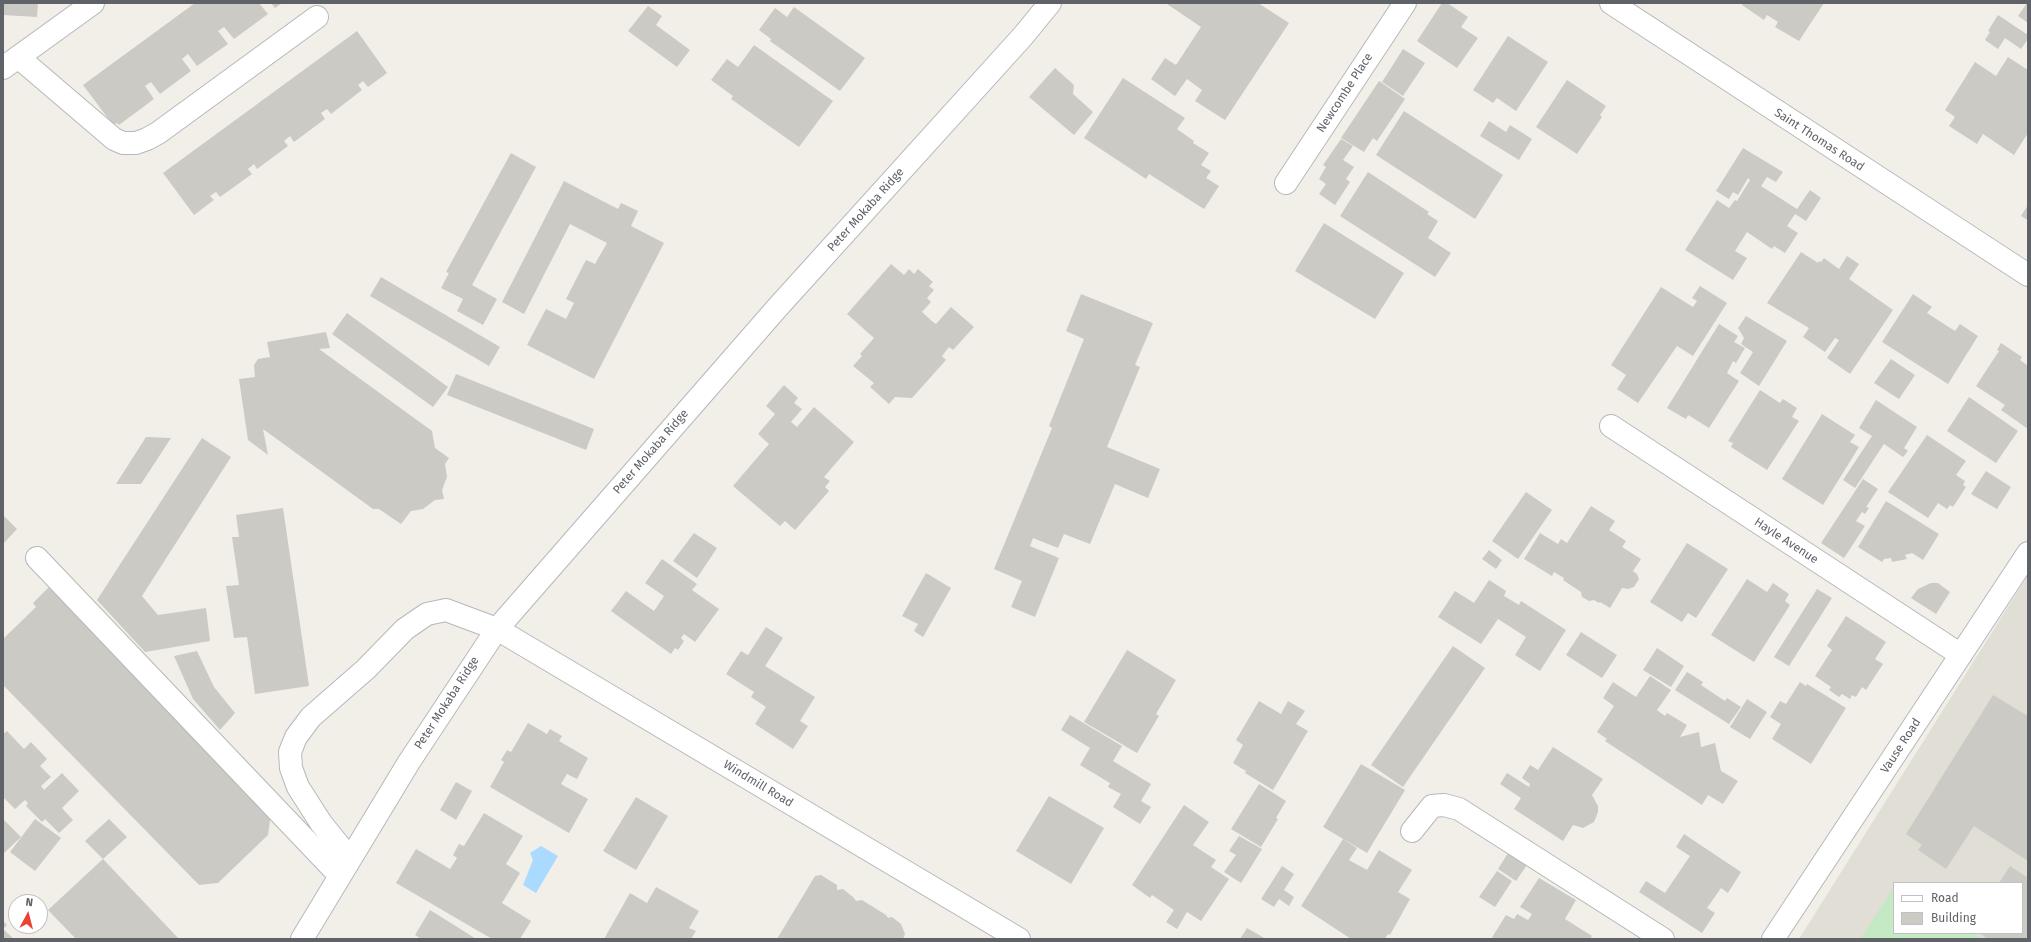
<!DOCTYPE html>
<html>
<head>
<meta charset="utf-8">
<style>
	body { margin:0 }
	#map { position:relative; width:2031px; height:942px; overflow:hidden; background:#f1efe8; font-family:"Fira Sans",sans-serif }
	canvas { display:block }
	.frame { position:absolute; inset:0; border:4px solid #5f6368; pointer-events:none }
	.legend { position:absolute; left:1893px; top:882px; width:130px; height:52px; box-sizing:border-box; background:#fff; border:1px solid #bfc1c3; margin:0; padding:5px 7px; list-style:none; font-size:12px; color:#5f6368 }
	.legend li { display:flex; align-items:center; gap:8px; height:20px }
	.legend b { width:20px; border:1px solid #bfc1c3 }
	.north { position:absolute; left:8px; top:894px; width:40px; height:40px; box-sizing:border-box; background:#fff; border:1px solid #bfc1c3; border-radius:50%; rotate:7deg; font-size:11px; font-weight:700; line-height:16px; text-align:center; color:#5f6368 }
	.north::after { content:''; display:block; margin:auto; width:14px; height:18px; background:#ea4335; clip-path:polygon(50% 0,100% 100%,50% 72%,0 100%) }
</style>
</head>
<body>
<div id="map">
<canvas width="2031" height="942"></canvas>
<div class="frame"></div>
<ul class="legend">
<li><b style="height:5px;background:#fff"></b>Road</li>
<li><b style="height:11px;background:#cccac5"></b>Building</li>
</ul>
<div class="north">N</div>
</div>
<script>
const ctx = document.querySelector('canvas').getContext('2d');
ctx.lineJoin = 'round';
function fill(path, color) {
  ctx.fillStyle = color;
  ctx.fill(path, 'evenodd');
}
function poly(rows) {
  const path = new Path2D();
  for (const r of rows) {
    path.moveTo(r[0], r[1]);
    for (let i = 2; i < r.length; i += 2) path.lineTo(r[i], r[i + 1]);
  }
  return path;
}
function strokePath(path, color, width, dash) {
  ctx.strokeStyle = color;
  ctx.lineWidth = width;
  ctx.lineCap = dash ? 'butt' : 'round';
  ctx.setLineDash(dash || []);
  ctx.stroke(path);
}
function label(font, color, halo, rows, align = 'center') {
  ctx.font = font + ' "Fira Sans",sans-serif';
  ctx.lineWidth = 3;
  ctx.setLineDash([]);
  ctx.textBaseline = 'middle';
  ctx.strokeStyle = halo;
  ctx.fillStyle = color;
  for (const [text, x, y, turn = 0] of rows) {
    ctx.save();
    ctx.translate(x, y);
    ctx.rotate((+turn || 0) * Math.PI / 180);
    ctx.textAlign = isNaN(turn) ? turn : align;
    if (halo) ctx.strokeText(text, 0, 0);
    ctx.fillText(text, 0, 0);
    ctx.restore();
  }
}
const education = poly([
	[2028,575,2028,939,1799,939],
	[1894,883,2022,883,2022,933,1894,933]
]);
const green = poly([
	[1894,887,1894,933,1973,933,1982,939,1860,939]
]);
const water = poly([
	[541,846,558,856,536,893,523,885,533,860,530,853]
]);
const building = poly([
	[3,3,38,3,37,17,3,15],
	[195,3,259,3,268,14,234,39,224,27,218,31,228,44,197,66,188,54,182,59,191,71,160,94,151,82,145,86,154,99,119,125,117,123,113,125,83,85],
	[271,3,282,3,275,8],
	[1168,3,1258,3,1289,23,1225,120,1195,101,1202,90,1187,79,1175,96,1151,79,1165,58,1176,65,1201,27,1167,4],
	[1442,3,1447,3,1468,17,1461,27,1478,38,1457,68,1417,41],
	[1743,3,1824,3,1799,41,1775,27,1778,22,1767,15,1764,20,1742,5],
	[2027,3,2028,3,2028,23,2018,16],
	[648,6,662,16,656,25,690,50,677,67,628,31],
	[794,7,865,58,840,91,770,41,771,39,759,30,775,8,787,17],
	[1998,15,2028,35,2028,39,2021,49,2005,38,1998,49,1985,40,1990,32,1988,31],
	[357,31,387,73,368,87,363,81,358,85,362,90,331,114,327,109,321,113,325,119,294,142,290,136,284,141,288,146,257,169,254,164,248,169,252,174,220,197,216,192,210,196,214,200,194,215,163,173],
	[1508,36,1548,62,1516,111,1497,98,1493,103,1473,90],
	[754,45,833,101,799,147,731,99,733,96,711,80,727,59,738,67],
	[1403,49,1425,63,1403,96,1382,82],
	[2008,57,2028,70,2028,133,2014,155,1983,134,1977,144,1949,126,1955,117,1945,110,1975,62,1996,76],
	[1055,68,1074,85,1073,94,1093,112,1074,135,1029,97],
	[1123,78,1185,118,1177,129,1194,141,1193,143,1209,153,1201,165,1211,171,1206,178,1219,186,1204,209,1149,174,1146,179,1084,138],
	[1567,80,1606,106,1600,115,1602,117,1577,154,1536,127],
	[1379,81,1405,99,1377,141,1373,138,1364,152,1341,138],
	[1404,111,1503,175,1475,219,1376,155],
	[1489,121,1506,132,1510,125,1532,139,1519,160,1480,136],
	[1341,139,1353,146,1343,160,1354,167,1346,179,1350,182,1335,205,1319,194,1326,184,1319,179,1326,167,1323,165],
	[1743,148,1783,172,1776,182,1767,177,1761,186,1797,209,1810,190,1821,198,1806,221,1795,214,1787,226,1798,233,1785,253,1774,246,1772,249,1747,232,1735,251,1747,258,1733,280,1685,250,1717,200,1729,208,1735,200,1737,201,1750,180,1748,178,1738,195,1733,192,1729,199,1716,191],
	[511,153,536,167,472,285,497,299,483,325,457,311,463,299,441,288,449,273,446,272],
	[1368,172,1429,212,1427,214,1438,221,1428,238,1451,253,1435,277,1340,216],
	[564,181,618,209,621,203,638,211,631,226,664,243,594,379,527,345,546,309,566,319,574,303,566,299,586,260,595,264,607,243,570,224,524,314,502,302],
	[2028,205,2028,220,2021,216],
	[1324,223,1404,273,1375,319,1295,271],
	[1801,252,1818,263,1819,261,1821,262,1824,258,1839,269,1847,256,1859,264,1849,279,1893,310,1850,374,1827,358,1839,340,1835,338,1825,352,1803,337,1809,328,1767,303],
	[891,264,904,275,909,269,914,274,918,269,933,282,929,286,934,290,927,298,931,302,922,312,933,322,936,324,951,307,974,327,953,350,949,347,942,356,946,360,912,398,895,397,889,404,870,387,874,383,853,366,862,356,860,354,874,338,847,314],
	[381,277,500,347,489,366,370,296],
	[1700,286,1727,303,1693,356,1677,346,1638,403,1617,389,1626,375,1611,365,1661,287,1693,307,1697,301,1692,298],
	[1081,294,1153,323,1135,365,1140,367,1107,447,1160,469,1148,498,1115,484,1090,544,1064,534,1058,548,1033,538,1030,546,1059,558,1035,617,1011,607,1022,581,994,569,1052,428,1049,426,1084,339,1066,331],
	[1913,294,1932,307,1927,313,1955,331,1960,324,1978,336,1948,384,1882,342],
	[347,313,448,387,433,407,332,334],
	[1746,316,1787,341,1759,386,1740,373,1753,352,1741,344,1744,338,1738,328],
	[1719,324,1738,336,1734,342,1745,348,1736,363,1733,361,1727,373,1739,381,1709,428,1688,415,1686,419,1667,408],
	[326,332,330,348,319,349,432,431,435,448,449,458,445,464,447,477,442,490,444,499,435,500,423,509,411,511,401,524,379,509,373,509,263,429,268,455,248,440,239,379,255,377,254,365,258,359,270,357,267,342],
	[2001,343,2022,357,2020,360,2028,366,2028,429,2001,410,2005,405,1976,386,1999,351,1997,350],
	[1891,359,1915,375,1899,399,1874,383],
	[456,374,594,429,586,450,447,395],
	[784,385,798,398,794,403,802,409,791,422,797,427,814,407,854,442,824,477,830,481,825,487,829,491,795,530,785,521,780,526,733,486,769,444,758,434,775,414,766,406],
	[1760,390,1780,403,1783,399,1797,408,1792,417,1799,421,1767,470,1731,447,1733,443,1728,441],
	[1969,397,2018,431,1996,463,1947,431],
	[1876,400,1917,427,1904,448,1908,451,1903,457,1884,444,1855,488,1843,480,1872,436,1859,428],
	[1822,414,1855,435,1850,442,1859,447,1823,505,1782,479],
	[1927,435,1966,461,1956,475,1965,481,1963,485,1966,487,1953,507,1950,505,1947,509,1938,503,1928,518,1888,492],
	[146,437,171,438,141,484,116,484],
	[202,438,231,457,142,596,158,615,206,608,210,641,145,652,97,600],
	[1986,471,2011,487,1997,509,1971,494],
	[1863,479,1878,489,1866,507,1869,508,1865,514,1862,512,1856,521,1865,526,1844,558,1821,543],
	[1526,492,1552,510,1518,559,1492,541],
	[1886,501,1939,534,1923,560,1912,553,1905,555,1907,559,1892,562,1891,558,1884,559,1882,562,1858,547],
	[1591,506,1615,521,1609,530,1626,541,1622,547,1641,559,1633,571,1637,574,1639,579,1634,587,1628,589,1622,588,1610,608,1600,602,1599,603,1594,600,1589,601,1582,597,1581,592,1563,580,1564,578,1554,572,1552,576,1524,559,1540,533,1558,544,1561,539,1567,543],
	[283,508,309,686,255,694,247,637,234,638,226,586,239,585,232,537,239,537,236,515],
	[3,515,17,529,3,544],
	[694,533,717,548,697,578,673,561],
	[1687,543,1728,569,1696,618,1688,613,1682,622,1650,602],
	[1489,550,1502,560,1496,569,1482,559],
	[662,559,697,584,692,590,719,609,695,642,684,634,681,638,684,641,678,650,675,648,671,654,611,611,626,591,654,611,664,596,645,583],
	[926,573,951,588,923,637,914,631,918,624,902,616],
	[1747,579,1767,592,1773,583,1789,594,1785,601,1790,605,1754,662,1711,635],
	[1489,580,1506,591,1504,596,1519,605,1521,601,1566,630,1540,671,1515,655,1526,637,1498,619,1481,644,1438,617,1455,591,1474,603],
	[1931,583,1938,583,1950,592,1936,614,1911,598,1918,589],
	[49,587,271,813,268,835,218,883,199,885,3,685,3,639,36,607,33,603],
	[1817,589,1832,598,1789,666,1774,657],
	[1846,616,1886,642,1875,659,1883,664,1866,690,1862,687,1856,697,1852,695,1850,699,1842,694,1839,697,1829,690,1831,687,1815,676,1832,650,1827,646],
	[766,627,783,638,765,666,815,697,800,721,808,726,793,749,755,724,766,707,751,697,754,692,726,674,741,651,748,655],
	[1581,632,1617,655,1602,678,1566,655],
	[1453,646,1485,668,1403,787,1371,765],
	[1657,648,1684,666,1671,687,1643,670],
	[1127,650,1176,680,1156,714,1159,716,1137,753,1084,722],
	[197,651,214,687,235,713,220,730,193,699,174,656],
	[1687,672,1703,682,1701,685,1725,701,1727,698,1741,707,1729,724,1675,690],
	[1650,676,1671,690,1657,710,1665,716,1667,713,1687,725,1680,737,1699,732,1701,747,1715,743,1721,771,1738,781,1723,804,1708,795,1702,805,1605,741,1607,739,1597,732,1614,706,1603,698,1613,682,1636,697],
	[1800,682,1806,686,1807,684,1846,708,1811,764,1772,739,1781,724,1770,717,1780,701,1786,704],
	[1993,695,2028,716,2028,861,1974,826,1946,869,1918,850,1922,845,1906,834],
	[1747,699,1767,712,1750,739,1730,727],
	[1259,701,1281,714,1288,701,1305,711,1296,724,1308,731,1273,790,1245,773,1246,771,1233,763,1243,745,1236,740],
	[1070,715,1122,746,1113,761,1151,784,1141,801,1151,807,1140,824,1113,807,1121,794,1108,787,1110,783,1080,765,1090,748,1061,730],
	[528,723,547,734,550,729,562,736,559,741,588,758,577,779,567,774,561,784,588,799,569,833,490,787,504,762,501,760,507,750,511,752],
	[7,731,24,749,31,742,47,759,40,766,51,777,41,786,44,790,62,773,79,791,62,808,73,820,59,833,45,819,42,822,26,806,28,803,25,800,15,809,3,797,3,734],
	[1553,747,1603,779,1592,795,1598,806,1598,812,1594,822,1583,828,1573,825,1563,841,1514,809,1521,798,1500,784,1507,773,1529,787,1530,784,1522,778,1530,765,1538,770],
	[1361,764,1405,790,1367,853,1323,827],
	[456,782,472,791,456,820,440,810],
	[1259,784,1286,801,1276,818,1278,819,1261,847,1231,829],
	[1049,796,1104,828,1071,884,1016,851],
	[636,797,668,816,636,870,603,851],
	[1184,805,1209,822,1193,845,1216,860,1211,867,1229,879,1201,921,1187,912,1177,929,1166,922,1174,910,1152,895,1150,898,1132,885],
	[484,813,523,836,506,864,520,873,502,903,531,921,520,939,492,939,396,883,416,849,450,869,457,858,453,855,459,844,464,846],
	[3,819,21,837,3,854],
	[35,819,61,838,35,871,10,852],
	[109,819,127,837,103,859,85,841],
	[1684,834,1741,872,1728,893,1721,888,1707,908,1715,913,1702,933,1639,892,1646,881,1665,893,1690,856,1676,847],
	[1239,836,1262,849,1241,883,1224,872,1236,855,1229,851],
	[1343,839,1357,848,1349,860,1367,870,1379,850,1412,870,1398,892,1410,899,1390,935,1388,934,1385,939,1351,939,1301,906],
	[1508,853,1527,865,1516,881,1498,869],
	[103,859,179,939,76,939,48,910],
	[1282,866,1294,874,1284,890,1294,897,1289,906,1279,899,1274,907,1261,899],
	[2010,866,2028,878,2028,939,1988,939,1979,933,2022,933,2022,883,1999,883],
	[1497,871,1512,881,1495,907,1479,897],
	[821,875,837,885,837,890,843,889,853,897,856,901,862,900,886,915,888,918,892,917,901,924,905,934,903,939,777,939,815,876],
	[1539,878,1576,900,1565,919,1592,936,1590,939,1491,939,1506,915,1514,919,1517,914,1528,920,1532,914,1520,907],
	[656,887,699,911,689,928,696,931,691,939,604,939,630,893,647,903],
	[430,910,462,930,476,939,421,939,415,935],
	[3,921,7,925,3,929,14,939,3,939],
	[1247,928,1266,939,1240,939]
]);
const minor = poly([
	[1611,3,2028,275],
	[18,57,114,139,123,143,136,143,147,139,158,133,317,17],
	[3,68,93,3],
	[1286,183,1405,3],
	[1611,426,1961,655],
	[37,558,340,876],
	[1412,831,1432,806,1444,805,1459,809,1663,939],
	[350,859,321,823,298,787,291,768,290,752,296,737,311,717,366,669,405,629,427,614,446,610,497,629,1019,939],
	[302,939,409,762,497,629,777,308,1023,36,1050,3],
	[1773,939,2028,553]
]);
const streetNames = [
	["Newcombe Place",1345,93,-57],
	["Saint Thomas Road",1819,140,33],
	["Peter Mokaba Ridge",866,210,-48],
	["Peter Mokaba Ridge",651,452,-49],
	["Hayle Avenue",1786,541,33],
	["Peter Mokaba Ridge",447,703,-57],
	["Vause Road",1901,746,-57],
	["Windmill Road",758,784,31]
];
fill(education, '#e1ded6');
fill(green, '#c5e8c5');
fill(water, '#aadaff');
fill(building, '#cccac5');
strokePath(minor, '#b5b8bc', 24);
strokePath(minor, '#fff', 22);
label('12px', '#5f6368', '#fff', streetNames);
</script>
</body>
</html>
